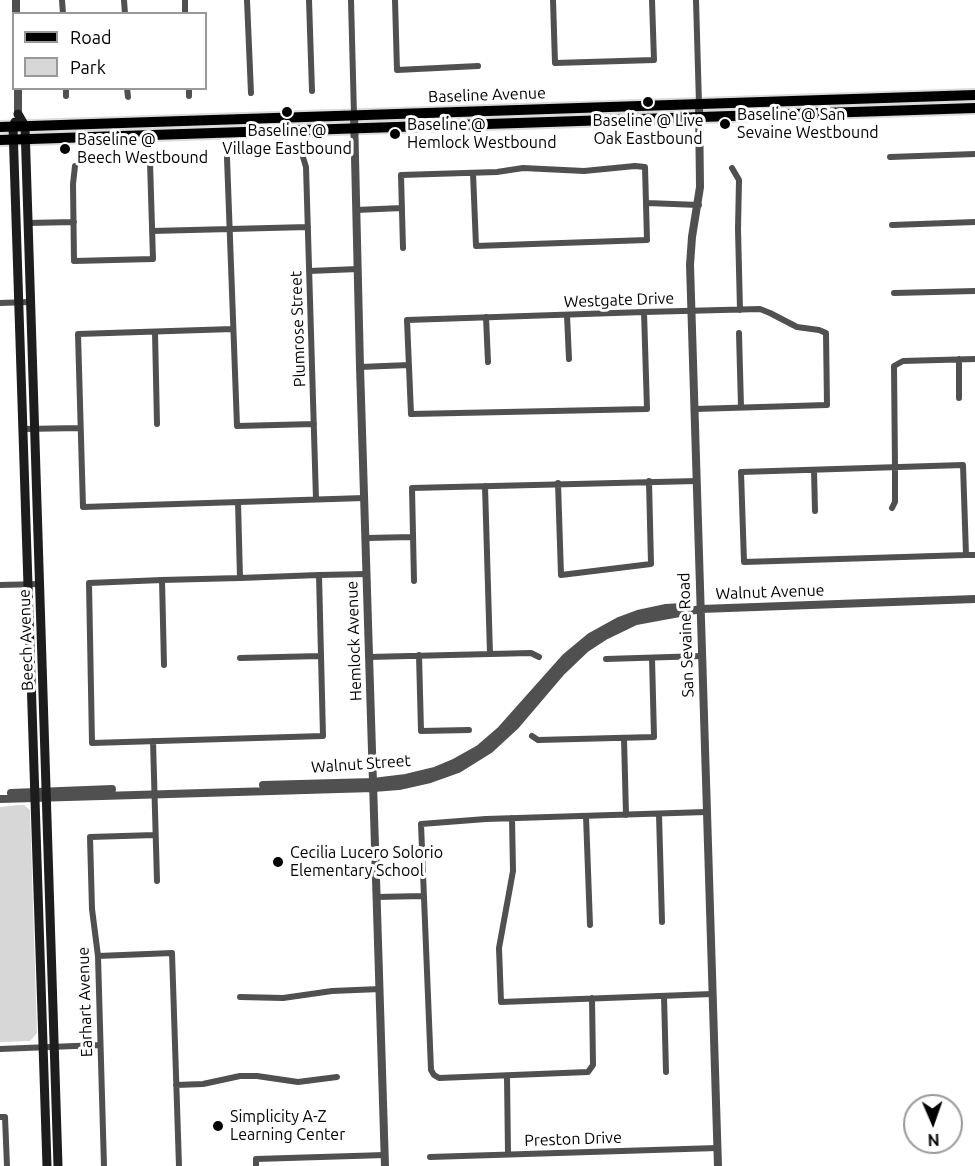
<!DOCTYPE html>
<html>
<head>
<meta charset="utf-8">
<style>
	body { margin:0 }
	#map { position:relative; width:975px; height:1166px; overflow:hidden; background:#fff; font-family:Ubuntu,sans-serif }
	canvas { display:block }
	.legend { position:absolute; left:12px; top:12px; width:195px; height:78px; box-sizing:border-box; background:#fff; border:2px solid #999; margin:0; padding:8px 10px; list-style:none; font-size:18px; color:#000 }
	.legend li { display:flex; align-items:center; gap:12px; height:30px }
	.legend b { width:30px; border:2px solid #999 }
	.north { position:absolute; left:903px; top:1094px; width:60px; height:60px; box-sizing:border-box; background:#fff; border:2px solid #999; border-radius:50%; rotate:178deg; font-size:16px; font-weight:700; line-height:24px; text-align:center; color:#000 }
	.north::after { content:''; display:block; margin:auto; width:21px; height:27px; background:#000; clip-path:polygon(50% 0,100% 100%,50% 72%,0 100%) }
</style>
</head>
<body>
<div id="map">
<canvas width="975" height="1166"></canvas>
<ul class="legend">
<li><b style="height:8px;background:#000"></b>Road</li>
<li><b style="height:16px;background:#d7d7d7"></b>Park</li>
</ul>
<div class="north">N</div>
</div>
<script>
const ctx = document.querySelector('canvas').getContext('2d');
ctx.lineJoin = 'round';
function fill(path, color) {
  ctx.fillStyle = color;
  ctx.fill(path, 'evenodd');
}
function poly(rows) {
  const path = new Path2D();
  for (const r of rows) {
    path.moveTo(r[0], r[1]);
    for (let i = 2; i < r.length; i += 2) path.lineTo(r[i], r[i + 1]);
  }
  return path;
}
function strokePath(path, color, width, dash) {
  ctx.strokeStyle = color;
  ctx.lineWidth = width;
  ctx.lineCap = dash ? 'butt' : 'round';
  ctx.setLineDash(dash || []);
  ctx.stroke(path);
}
function label(font, color, halo, rows, align = 'center') {
  ctx.font = font + ' Ubuntu,sans-serif';
  ctx.lineWidth = 6;
  ctx.setLineDash([]);
  ctx.textBaseline = 'middle';
  ctx.strokeStyle = halo;
  ctx.fillStyle = color;
  for (const [text, x, y, turn = 0] of rows) {
    ctx.save();
    ctx.translate(x, y);
    ctx.rotate((+turn || 0) * Math.PI / 180);
    ctx.textAlign = isNaN(turn) ? turn : align;
    if (halo) ctx.strokeText(text, 0, 0);
    ctx.fillText(text, 0, 0);
    ctx.restore();
  }
}
const green = poly([
	[19,805,24,805,30,810,37,1033,30,1041,0,1042,0,807]
]);
const minor = poly([
	[62,0,63,14],
	[124,0,125,14],
	[185,0,185,14],
	[247,0,251,93],
	[309,0,312,91],
	[351,0,354,115],
	[395,0,397,70,478,66],
	[553,0,555,63,654,60,652,0],
	[696,0,699,104],
	[66,88,66,96],
	[127,88,128,97],
	[189,88,189,96],
	[303,157,306,167,316,499],
	[890,157,975,154],
	[227,158,237,426,314,424],
	[75,166,73,184,74,261,153,259,150,162],
	[732,168,739,180,738,229,740,310],
	[647,203,699,205],
	[356,210,402,208],
	[28,223,74,222],
	[892,225,975,222],
	[152,231,308,227],
	[403,248,401,175,497,172,523,168,584,171,635,166,645,167,647,240,476,246,473,173],
	[309,271,358,269],
	[894,293,975,291],
	[0,303,30,302],
	[644,312,647,409,411,414,407,320,644,312,760,309,770,313,797,327,819,330,826,333,827,405,695,409],
	[567,315,569,359],
	[486,317,488,362],
	[233,329,78,334,83,507,364,498],
	[155,332,157,424],
	[739,333,741,407],
	[959,359,959,398],
	[360,367,409,365],
	[24,429,80,428],
	[814,470,815,511],
	[558,483,561,575,651,564,649,481],
	[485,486,490,654],
	[238,502,240,578],
	[892,508,895,502,895,467,894,366,903,361,975,359],
	[366,538,413,537],
	[966,555,963,465,741,472,744,562,966,555,975,555],
	[319,575,323,736,92,743,89,583,162,580,240,578,319,575,367,574],
	[162,580,164,665],
	[414,581,412,488,697,481],
	[0,585,39,584],
	[419,655,421,731,469,730],
	[369,657,531,653,539,657],
	[240,658,321,656],
	[606,659,702,656],
	[532,736,538,740,654,737,652,658],
	[624,738,626,815],
	[153,741,157,881],
	[659,814,662,922],
	[586,816,590,925],
	[512,818,513,871,499,948,501,1002,712,994],
	[376,897,424,896],
	[98,956,172,953,179,1166],
	[664,996,666,1072],
	[240,997,283,998,332,991,380,989],
	[592,998,593,1065,588,1072,439,1078,434,1075,431,1070,421,824,486,819,706,812],
	[0,1049,100,1045],
	[507,1076,508,1154],
	[176,1085,203,1084,240,1076,257,1076,298,1082,337,1077],
	[0,1117,5,1117,7,1166],
	[430,1157,717,1148],
	[104,1166,98,956,92,909,90,837,155,835],
	[256,1166,256,1159,385,1155]
]);
const tertiary = poly([
	[16,0,16,14],
	[18,88,18,114],
	[699,104,700,187,692,237,690,265,718,1166],
	[354,115,360,367,385,1166],
	[263,785,373,782,406,778,435,771,454,763,479,749,501,730,566,657,590,637,619,621,638,614,666,608,683,607],
	[11,793,112,789],
	[0,799,373,788,399,786,430,779,458,769,490,749,516,725,562,671,585,649,605,636,636,621,701,609,975,599]
]);
const secondary = poly([
	[18,114,25,126,58,1166],
	[15,122,13,127,47,1166]
]);
const primary = poly([
	[0,127,975,95],
	[0,140,975,108]
]);
const markers = [
	[648,102,6,"#000"],
	[287,112,6,"#000"],
	[725,124,6,"#000"],
	[395,134,6,"#000"],
	[65,149,6,"#000"],
	[278,862,6,"#000"],
	[218,1126,6,"#000"]
];
const streetNames = [
	["Baseline Avenue",487,95,-2],
	["Westgate Drive",619,300,-2],
	["Plumrose Street",298,329,-92],
	["Walnut Avenue",770,592,-2],
	["San Sevaine Road",686,635,-92],
	["Beech Avenue",26,640,-92],
	["Hemlock Avenue",354,641,-92],
	["Walnut Street",361,764,-4],
	["Earhart Avenue",85,1002,-92],
	["Preston Drive",573,1139,-2]
];
const poiNames = [
	["Baseline @ San",737,115],
	["Sevaine Westbound",737,133],
	["Baseline @ Live",648,121,"center"],
	["Oak Eastbound",648,139,"center"],
	["Baseline @",407,125],
	["Hemlock Westbound",407,143],
	["Baseline @",287,131,"center"],
	["Village Eastbound",287,149,"center"],
	["Baseline @",77,140],
	["Beech Westbound",77,158],
	["Cecilia Lucero Solorio",290,853],
	["Elementary School",290,871],
	["Simplicity A-Z",230,1117],
	["Learning Center",230,1135]
];
fill(green, '#d7d7d7');
strokePath(primary, '#dbdbdb', 14);
strokePath(minor, '#505050', 6);
strokePath(tertiary, '#505050', 8);
strokePath(secondary, '#1d1d1d', 9);
strokePath(primary, '#000', 10);
for (const [x, y, r, color] of markers) {
  const dot = new Path2D();
  dot.arc(x, y, r, 0, 2 * Math.PI);
  ctx.fillStyle = color;
  ctx.fill(dot);
  strokePath(dot, '#fff', 2);
}
label('16px', '#000', '#fff', streetNames);
label('16px', '#000', '#fff', poiNames, 'left');
</script>
</body>
</html>
